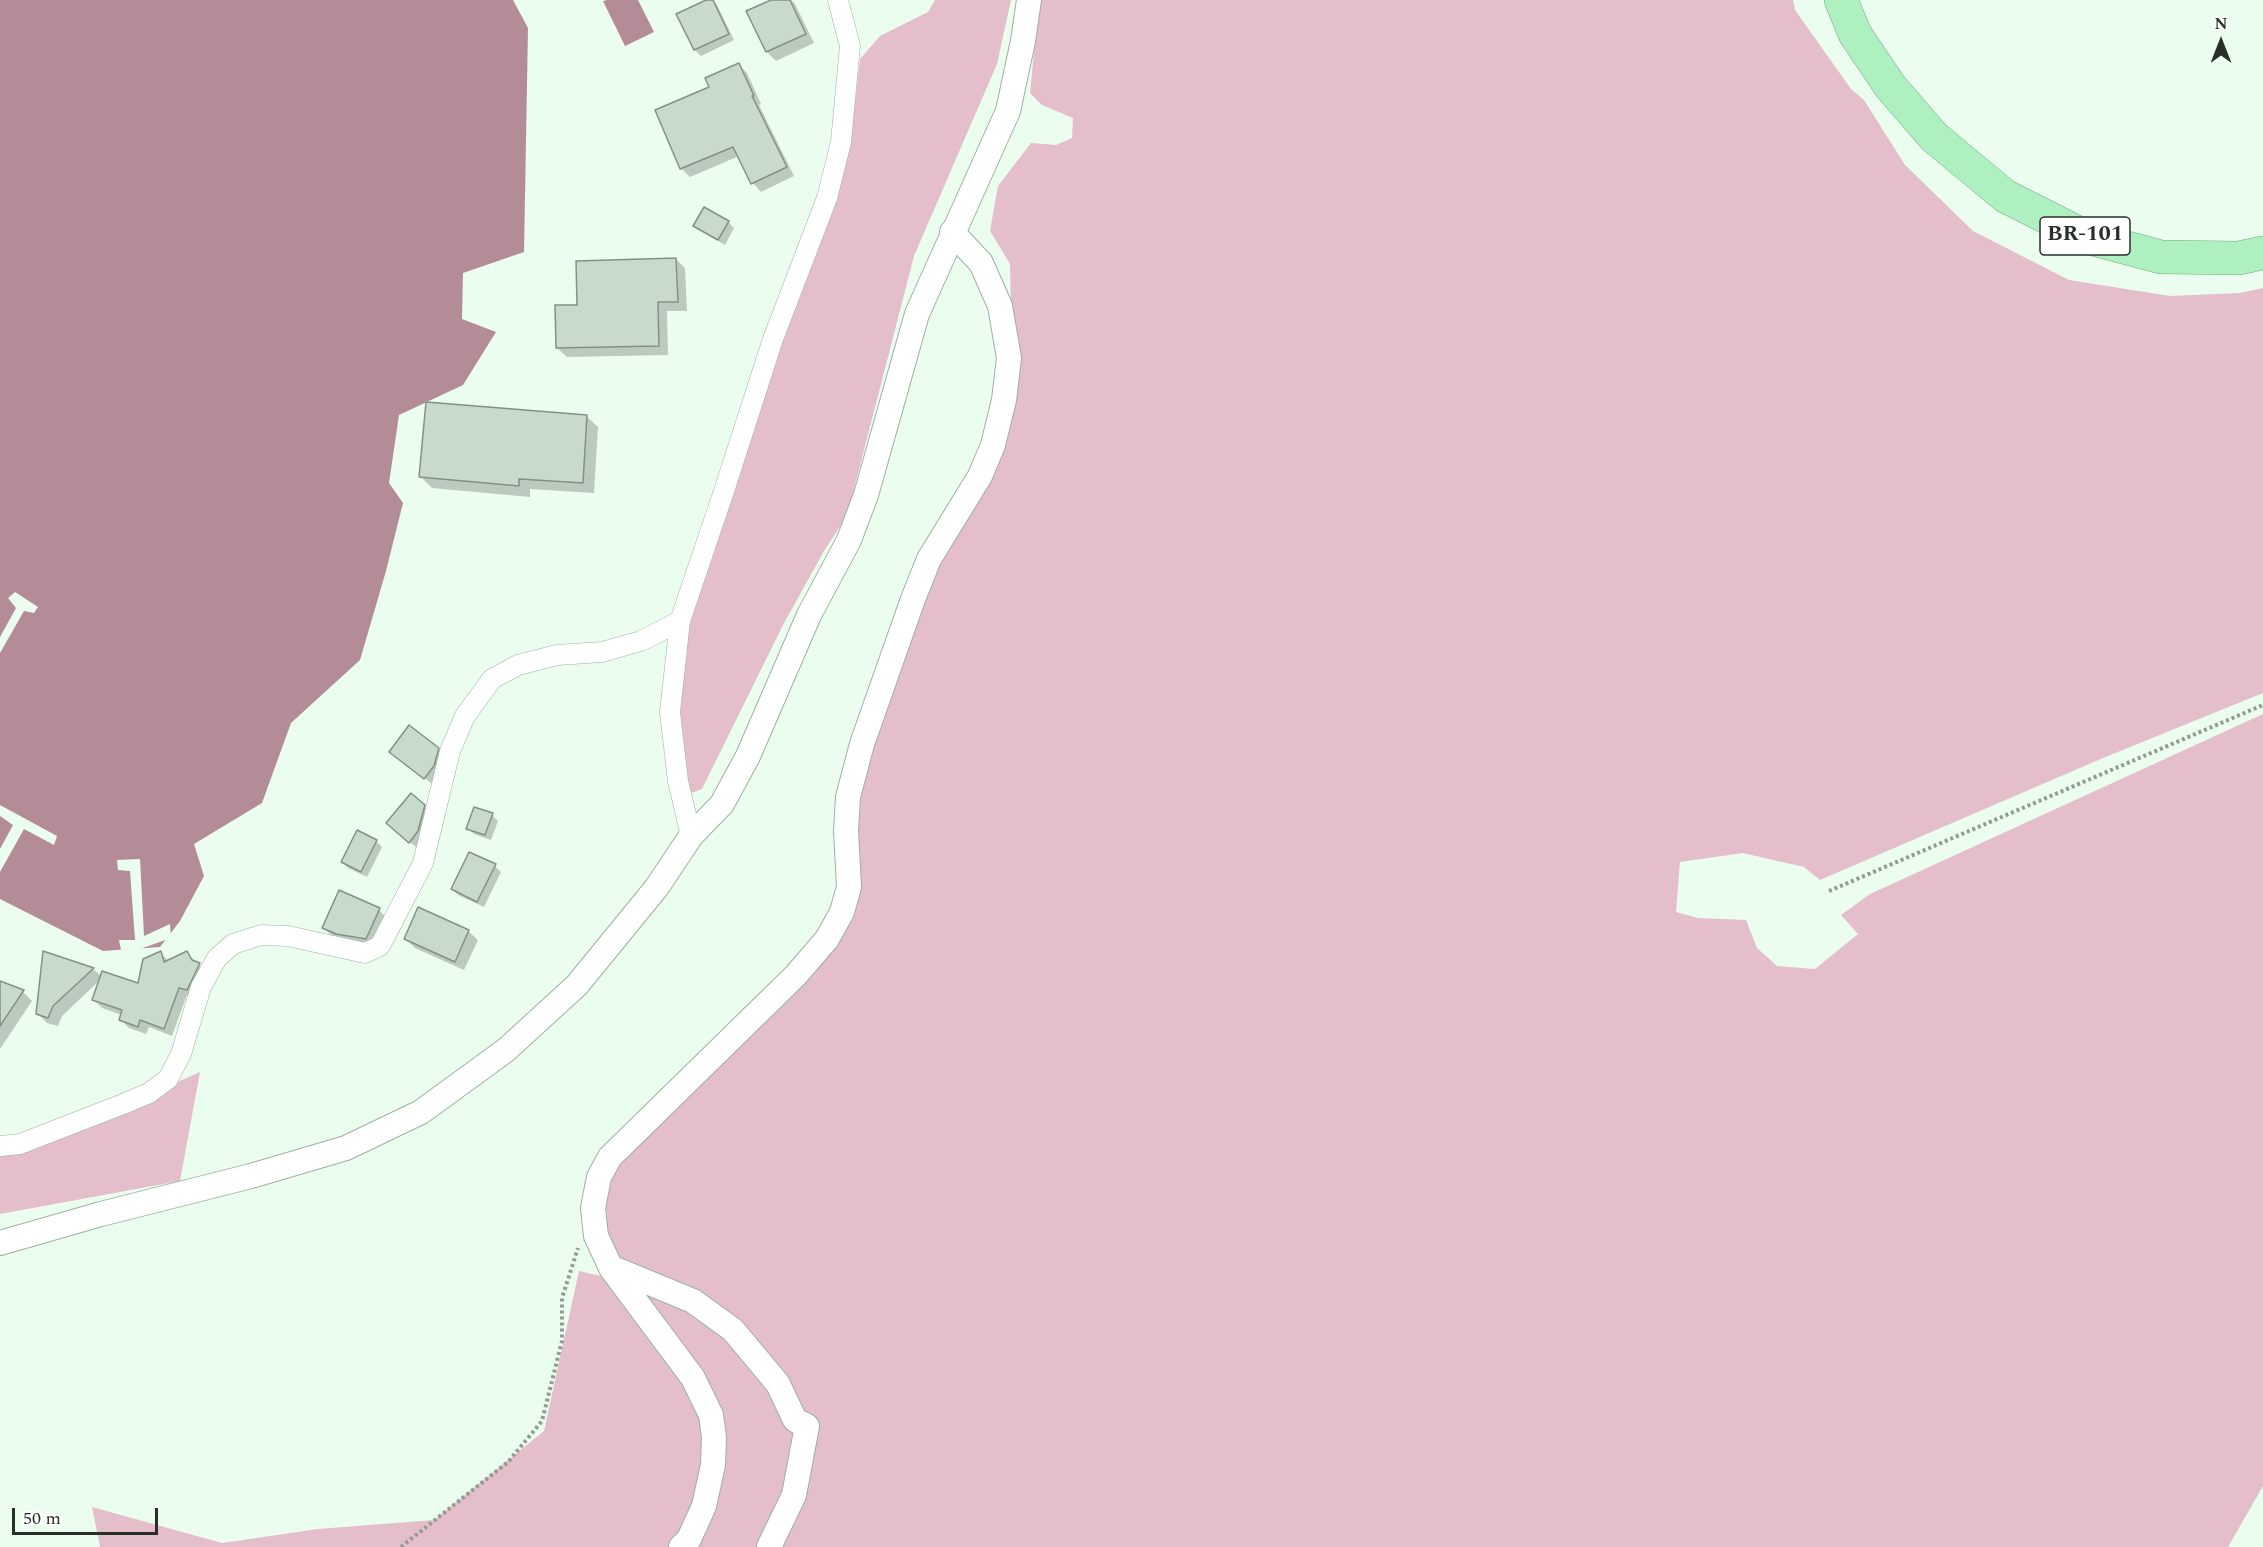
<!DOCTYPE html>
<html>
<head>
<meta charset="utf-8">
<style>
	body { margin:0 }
	#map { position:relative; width:2263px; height:1547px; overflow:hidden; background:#eafdee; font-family:Spectral,serif }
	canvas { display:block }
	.north { position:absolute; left:2191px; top:12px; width:60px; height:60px; -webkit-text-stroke:4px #fff; paint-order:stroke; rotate:0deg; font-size:16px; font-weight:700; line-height:24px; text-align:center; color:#29302a }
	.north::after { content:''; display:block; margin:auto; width:21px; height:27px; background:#29302a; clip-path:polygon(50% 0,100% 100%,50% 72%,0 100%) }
	.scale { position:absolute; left:12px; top:1508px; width:146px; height:27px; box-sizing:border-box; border:3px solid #29302a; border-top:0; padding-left:8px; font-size:18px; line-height:21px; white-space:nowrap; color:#29302a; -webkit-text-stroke:4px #fff; paint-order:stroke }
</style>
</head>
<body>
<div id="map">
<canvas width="2263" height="1547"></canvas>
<div class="north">N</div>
<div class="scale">50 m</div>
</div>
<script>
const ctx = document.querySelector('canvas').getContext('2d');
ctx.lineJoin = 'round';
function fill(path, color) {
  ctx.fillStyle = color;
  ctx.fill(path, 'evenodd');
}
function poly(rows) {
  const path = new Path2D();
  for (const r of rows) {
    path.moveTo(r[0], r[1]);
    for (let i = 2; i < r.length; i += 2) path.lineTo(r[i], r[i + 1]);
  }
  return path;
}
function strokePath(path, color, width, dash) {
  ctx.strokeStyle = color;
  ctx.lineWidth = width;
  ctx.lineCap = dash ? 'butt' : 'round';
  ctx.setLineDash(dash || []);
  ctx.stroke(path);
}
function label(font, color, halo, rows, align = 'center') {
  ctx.font = font + ' Spectral,serif';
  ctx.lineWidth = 4.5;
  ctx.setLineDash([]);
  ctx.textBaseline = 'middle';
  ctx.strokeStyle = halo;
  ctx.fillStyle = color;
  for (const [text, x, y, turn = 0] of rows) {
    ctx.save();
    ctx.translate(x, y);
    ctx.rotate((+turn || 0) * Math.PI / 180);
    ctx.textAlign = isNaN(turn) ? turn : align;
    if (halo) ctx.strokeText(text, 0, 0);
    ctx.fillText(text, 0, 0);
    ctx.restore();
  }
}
const green = poly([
	[935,0,1011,0,997,64,914,256,847,516,824,551,783,625,702,789,691,793,679,760,673,697,683,637,807,267,850,148,860,59,880,36,928,12],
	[1039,0,1793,0,1795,10,1851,89,1864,100,1905,165,1973,231,2069,280,2170,296,2240,293,2263,288,2263,693,2103,758,1820,880,1804,867,1743,853,1680,862,1676,912,1698,918,1746,920,1757,948,1777,966,1815,969,1858,934,1841,915,1870,894,2263,714,2263,1486,2228,1547,100,1547,92,1507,222,1543,318,1529,434,1520,544,1431,579,1271,667,1291,624,1267,610,1249,605,1199,612,1170,838,932,853,790,933,561,983,489,1011,305,1010,264,990,231,998,186,1031,143,1056,145,1072,138,1073,118,1042,105,1030,93],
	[200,1072,180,1181,0,1214,0,1152,23,1152]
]);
const water = poly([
	[0,0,513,0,528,28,524,252,463,273,462,319,496,332,463,385,399,415,389,483,403,503,386,571,360,660,291,723,262,803,194,844,204,876,180,921,160,947,103,951,0,899],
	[607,0,638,0,654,32,625,46,603,1]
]);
const pier = poly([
	[15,592,38,607,34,613,24,611,0,653,0,637,16,608,8,598],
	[0,805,57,836,54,845,24,829,0,872,0,849,13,825,0,816],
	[140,859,144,936,170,924,171,938,140,949,121,950,119,940,135,940,130,871,118,870,117,860]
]);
const shadow = poly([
	[710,0,717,5,734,40,701,56,695,50,678,15],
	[774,0,791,0,795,4,814,43,776,61,767,52,748,12],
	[739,65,747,73,761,104,759,105,794,176,761,192,753,183,739,156,690,177,681,168,656,111,711,88],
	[728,222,734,228,725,245,701,231,695,225],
	[676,259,685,268,687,311,667,311,668,355,567,357,557,348,579,306],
	[586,416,598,427,594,493,530,489,530,497,432,488,421,477],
	[438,749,444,755,440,772,431,783,397,758],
	[424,806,430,812,424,837,416,847,393,829],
	[492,815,498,821,491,840,474,834,468,828],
	[376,841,382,847,367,877,348,868,343,862],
	[470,854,495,866,501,872,484,907,458,895,452,889],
	[379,910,388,919,375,948,333,937,323,927],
	[468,931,478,940,464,970,415,948,405,938],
	[44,953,93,969,102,977,139,985,160,953,169,961,187,953,208,973,196,998,187,995,172,1036,149,1027,146,1034,129,1028,121,1020,122,1015,102,1008,94,1000,101,979,62,1016,58,1026,47,1023,38,1014],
	[0,983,23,992,32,1001,0,1049]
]);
const building = poly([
	[706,0,713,0,729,34,694,50,676,14,706,0],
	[771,0,790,0,806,34,766,52,746,11,771,0],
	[739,63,754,96,752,96,787,167,751,184,733,147,680,169,655,110,709,87,705,78,739,63],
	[704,207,729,221,718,240,693,226,704,207],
	[676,258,678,302,658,302,659,346,556,348,555,305,577,305,576,261,676,258],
	[426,402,587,415,583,483,519,479,519,486,419,477,426,402],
	[409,725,439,748,434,766,424,779,389,752,409,725],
	[411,793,425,805,418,831,409,843,386,823,411,793],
	[474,807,493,813,485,835,466,829,474,807],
	[357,830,377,840,361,872,341,862,357,830],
	[469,852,496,864,477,902,451,889,469,852],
	[339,890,380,908,366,939,336,934,322,928,339,890],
	[418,907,469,930,455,962,404,939,418,907],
	[43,951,94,968,53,1006,48,1018,36,1014,43,951],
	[161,951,164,962,187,951,192,960,200,963,187,990,179,988,164,1029,140,1020,138,1027,119,1020,122,1010,92,1000,102,971,138,983,143,959,161,951],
	[0,981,24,990,0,1026,0,981]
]);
const path = poly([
	[1829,891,2263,705],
	[401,1547,508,1462,542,1421,562,1341,562,1298,578,1248]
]);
const minor = poly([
	[691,836,678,781,670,712,680,621,724,491,773,339,827,198,841,142,850,46,838,0],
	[0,1146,20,1144,123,1104,149,1093,168,1079,181,1054,201,987,217,958,233,944,261,935,288,936,365,953,380,946,423,863,450,751,465,716,492,679,518,665,557,655,602,652,641,641,680,621]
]);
const tertiary = poly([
	[0,1243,101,1214,251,1176,346,1148,421,1112,506,1050,577,985,657,887,691,836,722,804,748,756,809,615,849,540,866,495,917,314,1008,111,1023,41,1029,0],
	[613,1268,693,1301,733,1330,778,1384,795,1420,807,1426,794,1495,769,1547],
	[681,1547,689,1539,704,1506,713,1465,714,1437,711,1415,693,1378,611,1268,596,1236,593,1208,599,1177,610,1157,796,975,827,939,842,912,849,887,846,831,848,797,862,744,913,599,929,559,980,476,993,445,1004,400,1009,358,1000,306,981,263,952,232]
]);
const trunk = poly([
	[1841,0,1855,34,1890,86,1934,137,2005,196,2086,237,2161,257,2239,258,2263,253]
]);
const shields = [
	[2085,236,90]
];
const shieldNames = [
	["BR-101",2085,236]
];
fill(green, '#e5becb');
fill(water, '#b38c98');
fill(pier, '#eafdee');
fill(shadow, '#0003');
fill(building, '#c8dacc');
strokePath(building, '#819285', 1.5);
strokePath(minor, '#9eb0a2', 21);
strokePath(tertiary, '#9eb0a2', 26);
strokePath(trunk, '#72aa82', 34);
strokePath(path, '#8f9c91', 4, [3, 3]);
strokePath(minor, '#fff', 20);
strokePath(tertiary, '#fff', 24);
strokePath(trunk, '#aef0c0', 33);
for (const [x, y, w] of shields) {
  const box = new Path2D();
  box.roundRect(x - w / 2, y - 19, w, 38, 4.5);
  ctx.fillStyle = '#fff';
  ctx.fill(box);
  strokePath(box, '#29302a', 1.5);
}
label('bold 22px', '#29302a', null, shieldNames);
</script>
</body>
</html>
